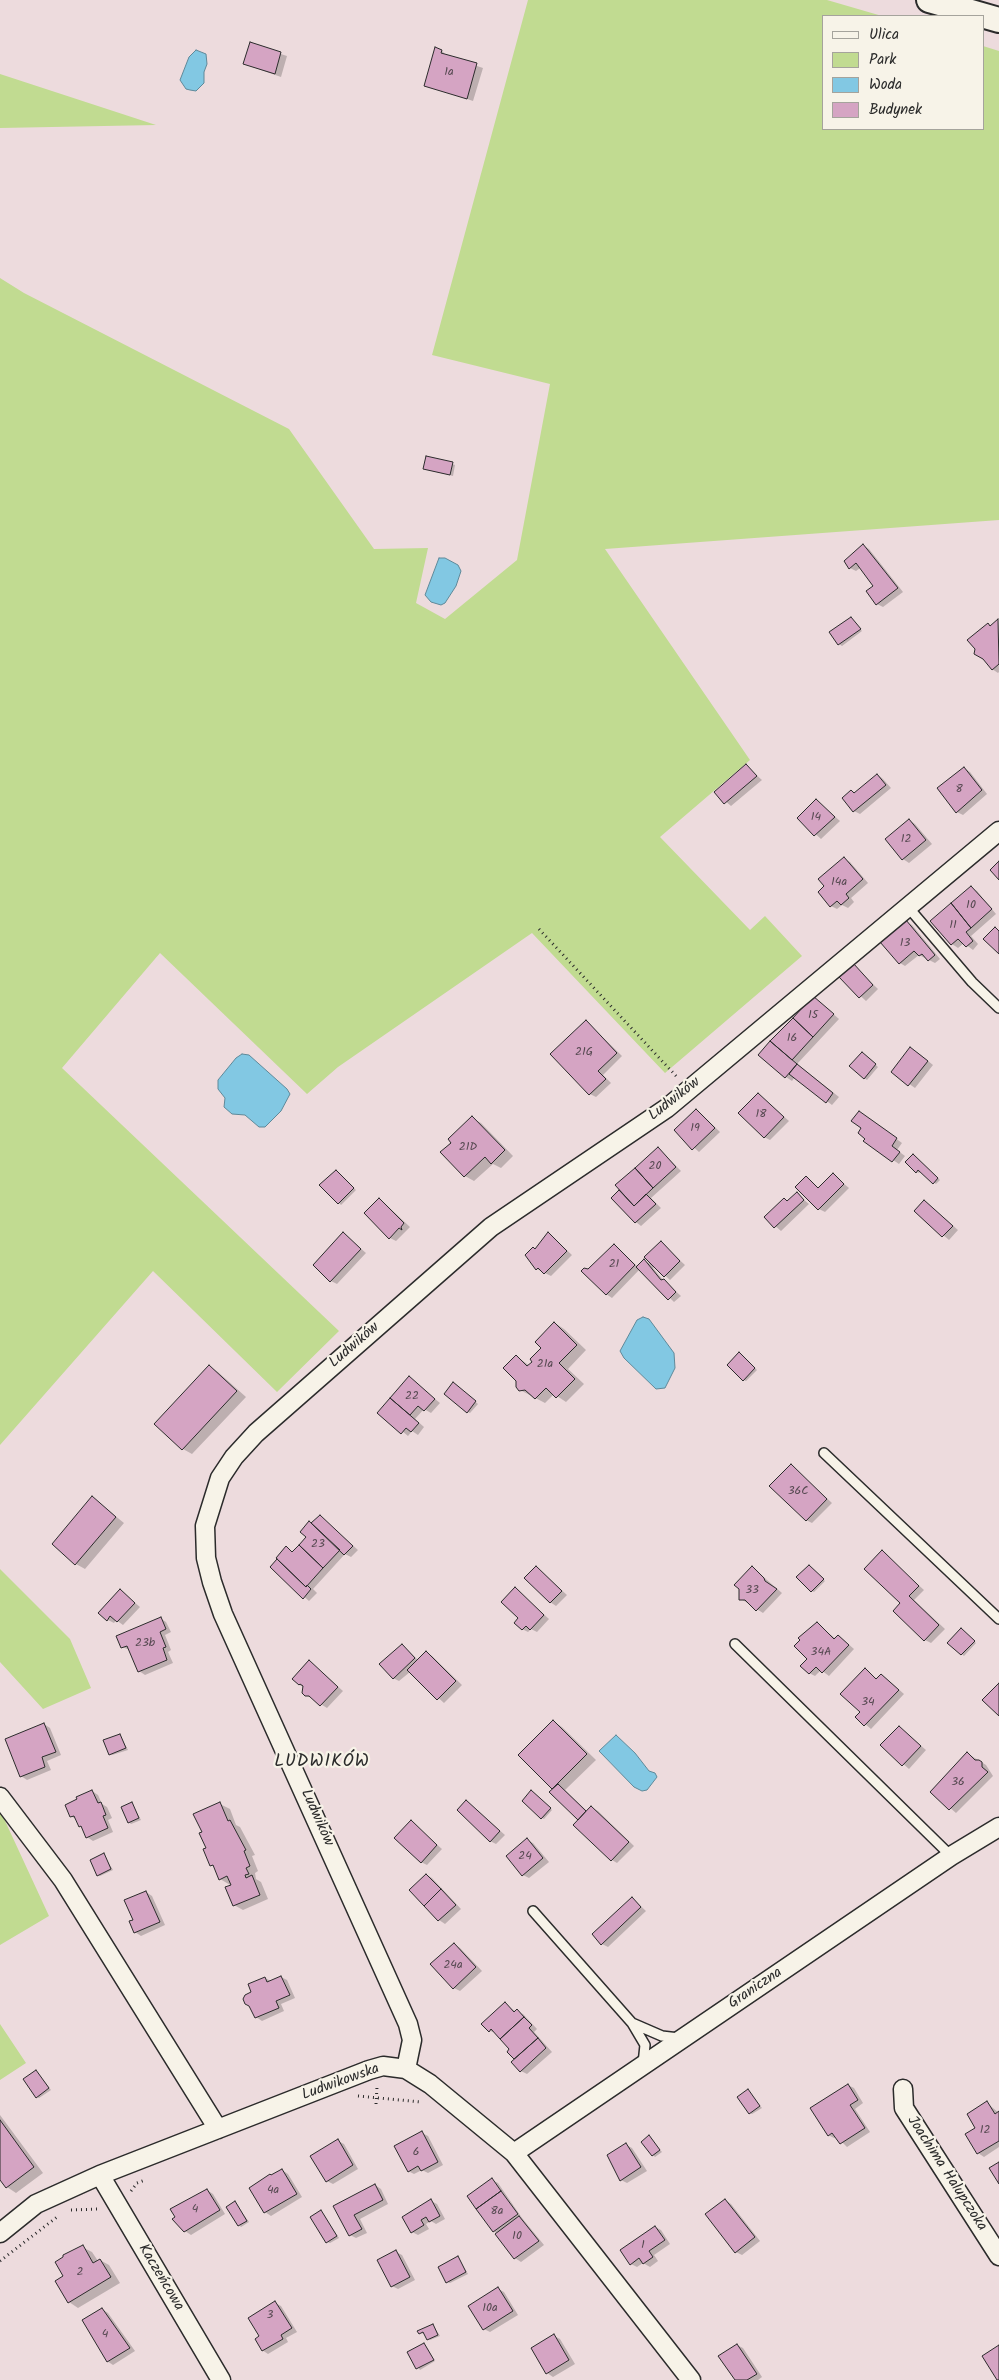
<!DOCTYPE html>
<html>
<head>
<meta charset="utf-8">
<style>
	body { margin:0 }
	#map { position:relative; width:999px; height:2380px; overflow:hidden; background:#eddbdd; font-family:Kalam,sans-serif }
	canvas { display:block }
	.legend { position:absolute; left:822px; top:15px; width:162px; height:115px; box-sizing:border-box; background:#f7f3e8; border:1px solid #a5a39c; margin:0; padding:6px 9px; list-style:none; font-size:15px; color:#2b2b2b }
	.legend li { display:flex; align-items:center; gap:10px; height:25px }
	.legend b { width:25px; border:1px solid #a5a39c }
</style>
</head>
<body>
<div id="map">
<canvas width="999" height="2380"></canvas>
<ul class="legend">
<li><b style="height:6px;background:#f7f3e8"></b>Ulica</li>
<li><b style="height:14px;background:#c1db91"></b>Park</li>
<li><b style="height:14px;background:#82c8e3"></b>Woda</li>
<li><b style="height:14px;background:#d5a4c3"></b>Budynek</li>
</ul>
</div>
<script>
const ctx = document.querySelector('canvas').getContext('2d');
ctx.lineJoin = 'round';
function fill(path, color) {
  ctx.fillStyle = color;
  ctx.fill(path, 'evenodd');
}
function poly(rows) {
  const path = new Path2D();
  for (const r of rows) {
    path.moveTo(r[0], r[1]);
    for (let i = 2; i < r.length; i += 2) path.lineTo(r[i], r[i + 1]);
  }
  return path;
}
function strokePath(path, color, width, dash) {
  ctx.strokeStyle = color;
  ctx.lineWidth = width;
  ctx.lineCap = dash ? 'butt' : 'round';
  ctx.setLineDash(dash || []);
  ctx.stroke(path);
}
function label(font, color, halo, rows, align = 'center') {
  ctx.font = font + ' Kalam,sans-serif';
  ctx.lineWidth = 4.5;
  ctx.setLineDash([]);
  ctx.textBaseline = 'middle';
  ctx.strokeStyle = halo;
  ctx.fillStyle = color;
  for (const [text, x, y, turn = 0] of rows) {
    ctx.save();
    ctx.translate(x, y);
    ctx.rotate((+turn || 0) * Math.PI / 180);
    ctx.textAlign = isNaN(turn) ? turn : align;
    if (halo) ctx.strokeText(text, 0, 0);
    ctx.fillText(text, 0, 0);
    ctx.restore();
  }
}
const green = poly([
	[528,0,827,0,882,16,823,16,823,129,983,129,983,46,999,51,999,520,605,549,750,760,660,837,750,930,765,916,802,956,665,1073,532,933,338,1067,307,1094,160,953,62,1068,339,1331,277,1392,153,1271,0,1445,0,278,24,293,289,429,374,549,428,548,416,603,445,619,517,560,550,384,432,355],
	[0,74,156,125,0,128],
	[0,1569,70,1639,91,1688,43,1709,0,1662],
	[0,1810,49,1916,0,1945],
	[0,2024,26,2063,0,2080]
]);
const water = poly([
	[196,50,206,54,207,64,204,72,204,83,196,91,190,90,186,89,180,80,189,57,196,50],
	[439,558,445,558,458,565,461,571,456,586,445,603,441,605,431,602,425,595,439,558],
	[242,1054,249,1055,287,1089,290,1094,281,1111,265,1127,259,1127,245,1115,232,1114,224,1107,225,1098,218,1089,218,1080,236,1058,242,1054],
	[643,1317,649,1319,674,1353,675,1368,665,1388,656,1389,624,1358,620,1351,637,1320,643,1317],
	[616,1735,635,1753,649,1771,655,1773,657,1777,647,1790,642,1791,634,1787,599,1751,616,1735]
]);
const shadow = poly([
	[250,44,287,56,281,77,244,64],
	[442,51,447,56,483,68,473,101,426,85],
	[452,464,455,465,453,476,424,469],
	[864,546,869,549,903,592,883,607,877,604,874,586,860,568,856,571,850,568],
	[851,618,862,631,842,646,839,644],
	[998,621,999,672,998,673,992,669,988,624,991,626],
	[746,766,762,780,731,806,715,792],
	[964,768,970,772,987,794,963,815,957,812],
	[878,775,883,779,891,788,860,814,854,811,852,791,856,793],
	[816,800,840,821,821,839,798,818],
	[909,820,915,824,932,844,909,863,903,859,887,839],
	[844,859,850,862,868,883,851,898,854,902,848,908,842,905,837,909,831,906,826,886],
	[971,887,977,891,996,914,971,936,978,944,973,950,964,943,958,948,952,944,932,921],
	[906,922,912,925,940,959,935,963,919,955,905,966,900,963],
	[853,965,878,989,866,1001,840,977],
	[814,997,839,1019,797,1064,839,1097,832,1105,795,1077,792,1081,786,1077,760,1055],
	[586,1021,622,1056,603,1075,611,1083,596,1097,590,1094],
	[917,1052,933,1065,915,1088,892,1072],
	[865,1055,878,1067,867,1080,864,1078],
	[758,1094,789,1121,770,1140,764,1137],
	[697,1110,720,1132,699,1152,675,1130],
	[865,1116,902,1143,897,1150,905,1156,899,1164,865,1141,867,1139,863,1128],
	[472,1118,481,1123,513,1156,501,1168,493,1164,474,1181,465,1176,442,1152],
	[658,1148,681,1171,651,1198,661,1208,641,1226,636,1222,613,1198],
	[916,1157,940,1180,936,1184,921,1171,919,1173,917,1172],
	[338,1173,356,1190,341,1205,339,1203],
	[833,1175,849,1188,825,1212,819,1209,806,1178,819,1189],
	[797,1194,809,1204,781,1231,765,1217],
	[380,1199,410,1227,396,1241,390,1238],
	[925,1201,958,1230,949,1240,915,1211],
	[548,1233,572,1255,551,1276,537,1269,527,1255,544,1242,542,1240],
	[344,1234,366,1253,337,1284,331,1281],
	[661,1243,685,1265,670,1280,655,1266,653,1268,663,1280,681,1296,674,1302,640,1269,612,1298,606,1294,589,1271,614,1245,638,1267,645,1261,653,1265],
	[555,1323,564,1329,586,1350,568,1369,584,1384,566,1402,554,1394,545,1403,520,1390,516,1356,530,1366,543,1348],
	[742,1355,757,1370,746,1381,744,1380],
	[209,1366,218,1372,246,1397,192,1454,183,1449,156,1424],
	[409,1378,440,1403,431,1413,424,1409,415,1419,424,1427,418,1435,412,1431,408,1436,379,1412],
	[456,1385,478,1404,470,1413,468,1412],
	[791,1465,832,1503,812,1523,806,1520],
	[93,1498,124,1523,85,1569,76,1564],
	[320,1516,358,1550,351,1557,345,1554,313,1589,317,1593,309,1601,271,1567,286,1548,293,1552,307,1537],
	[882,1552,924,1590,914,1600,945,1629,931,1643,925,1640,902,1603],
	[536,1567,567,1595,556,1606,550,1602],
	[752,1567,782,1593,763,1613,741,1599],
	[811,1568,825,1581,814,1592,812,1591],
	[516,1589,549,1619,537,1632,531,1629,528,1632,522,1629],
	[121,1591,140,1607,123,1625,116,1620,114,1623,108,1620],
	[160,1618,166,1622,171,1632,165,1635,171,1650,168,1652,173,1663,145,1675,139,1671,130,1650,122,1647],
	[817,1624,836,1639,839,1636,854,1649,829,1676,821,1670,815,1676,809,1673,809,1659],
	[963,1631,976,1643,964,1656,949,1643],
	[402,1645,418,1660,426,1652,432,1656,462,1685,444,1703,410,1672,399,1681,393,1678],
	[310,1662,343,1691,327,1708,306,1695,304,1687,299,1685],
	[865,1670,877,1679,881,1675,887,1679,904,1694,871,1729,857,1717,861,1712],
	[553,1721,562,1727,596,1760,565,1790,588,1812,592,1808,598,1811,634,1846,617,1863,612,1860,554,1789,519,1755],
	[44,1724,50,1728,61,1755,47,1761,51,1770,27,1780,21,1776],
	[899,1727,926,1750,909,1769,882,1745],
	[120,1735,128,1750,112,1755,110,1754],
	[967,1753,986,1765,993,1776,956,1813,932,1792],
	[92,1791,98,1795,102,1804,107,1807,112,1818,108,1820,113,1832,93,1841,87,1837,77,1820,71,1816],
	[534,1793,552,1810,544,1819,542,1818],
	[467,1802,505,1835,496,1844,490,1841],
	[132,1804,141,1820,131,1824,129,1822],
	[220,1804,230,1809,236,1825,240,1827,255,1855,252,1856,258,1871,255,1873,256,1879,261,1882,268,1899,243,1910,234,1905,232,1886,220,1879,215,1867,211,1865,208,1849],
	[411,1822,442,1849,427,1865,421,1862],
	[527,1840,533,1843,549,1862,529,1878,523,1875],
	[104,1855,113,1870,100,1876,98,1875],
	[427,1875,432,1878,461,1909,445,1924,439,1920,411,1890],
	[146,1892,152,1896,165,1925,141,1936,135,1932],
	[632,1898,646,1911,608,1947,602,1944],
	[454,1944,460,1948,482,1971,460,1991,454,1988],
	[281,1977,287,1980,295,1998,281,2004,284,2011,262,2021,256,2017,253,1993,265,1978,271,1981],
	[505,2004,516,2012,523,2014,537,2029,534,2032,552,2052,527,2074,521,2071,509,2052,511,2049,497,2033,490,2031,483,2024],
	[36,2071,51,2090,39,2098,37,2097],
	[848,2085,854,2088,863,2103,855,2109,870,2132,847,2147,837,2137,834,2138,828,2135],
	[748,2091,762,2108,752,2114,750,2113],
	[987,2103,999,2113,999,2147,984,2157,978,2153,977,2128],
	[0,2115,43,2173,16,2193,7,2187,0,2178],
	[422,2133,428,2136,443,2165,428,2173,422,2170,414,2174,408,2171],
	[649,2137,662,2152,655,2157,653,2155],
	[338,2141,344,2144,358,2169,333,2184,327,2181],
	[626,2145,632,2148,647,2171,627,2183,621,2180,612,2166],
	[282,2170,288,2174,302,2197,271,2216,265,2212,272,2176],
	[492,2180,498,2183,522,2218,544,2245,521,2262,515,2258,498,2234,493,2231],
	[375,2185,381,2189,388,2204,360,2219,367,2233,356,2238,350,2235,335,2206],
	[207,2190,213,2194,225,2214,191,2235,185,2231],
	[725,2200,731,2204,760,2241,742,2255,736,2252],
	[431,2201,437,2204,445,2219,436,2224,431,2221,426,2224,429,2229,418,2235,412,2232],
	[235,2203,249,2222,241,2227,239,2225],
	[321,2212,339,2238,330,2243,327,2242],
	[655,2227,661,2230,670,2244,654,2255,658,2261,650,2267,643,2263,637,2267,631,2264],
	[82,2247,92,2252,98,2261,100,2260,109,2265,120,2283,78,2308,69,2302,56,2281,64,2276],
	[396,2252,402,2255,415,2280,398,2289,392,2286],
	[458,2258,468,2274,450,2283,447,2282],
	[498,2289,504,2292,518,2315,490,2332,484,2329],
	[275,2303,281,2306,297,2332,286,2338,288,2342,268,2354,262,2350,261,2337],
	[102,2309,108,2313,135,2351,113,2365,107,2361],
	[433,2325,440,2336,430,2340,425,2334,420,2333],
	[554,2336,560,2339,575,2364,553,2377,547,2373],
	[424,2344,435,2361,420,2370,409,2353],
	[737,2345,743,2348,762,2377,758,2380,736,2380]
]);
const building = poly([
	[250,42,281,52,275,74,243,64,250,42],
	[435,47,442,50,441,53,477,63,467,99,424,86,435,47],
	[426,456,453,462,450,475,423,469,426,456],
	[863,544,898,588,876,605,866,591,873,586,856,563,849,569,844,561,863,544],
	[851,617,861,629,838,645,829,632,851,617],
	[998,619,999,664,992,670,983,659,974,654,975,649,967,640,988,623,990,626,998,619],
	[746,764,757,776,724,804,714,792,746,764],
	[964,767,982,790,956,813,937,788,964,767],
	[877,774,886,785,853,812,842,798,851,790,854,793,877,774],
	[816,799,835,817,814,836,797,818,816,799],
	[909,819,926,840,902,860,885,839,909,819],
	[844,857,863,879,846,894,849,898,841,905,837,901,830,907,818,892,824,886,818,879,844,857],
	[999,861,999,880,990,870,999,861],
	[971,886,992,909,971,928,951,903,971,886],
	[951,903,971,928,966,932,973,941,966,947,958,939,951,945,930,921,951,903],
	[906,920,935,955,928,961,922,954,919,956,914,951,899,964,880,942,890,933,894,923,897,927,906,920],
	[995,927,999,931,999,954,983,939,995,927],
	[853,963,873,985,859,998,839,977,853,963],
	[813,996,834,1014,813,1037,793,1018,813,996],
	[793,1018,813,1037,792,1060,770,1041,793,1018],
	[586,1020,617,1053,598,1071,606,1079,589,1095,550,1054,586,1020],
	[770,1041,797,1064,785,1078,758,1055,770,1041],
	[910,1047,928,1061,908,1086,891,1072,910,1047],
	[862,1052,876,1064,864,1079,849,1066,862,1052],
	[797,1064,833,1093,826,1103,789,1074,797,1064],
	[758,1093,784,1117,764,1138,738,1113,758,1093],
	[696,1109,715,1128,692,1150,674,1130,696,1109],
	[859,1111,897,1138,892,1146,900,1152,892,1162,863,1141,865,1139,858,1133,861,1128,851,1121,859,1111],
	[472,1116,505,1150,491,1164,485,1157,464,1177,440,1152,451,1143,448,1139,472,1116],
	[658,1147,676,1167,653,1188,635,1168,658,1147],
	[913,1154,938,1178,933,1184,918,1170,916,1173,905,1162,913,1154],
	[635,1168,653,1188,634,1206,615,1185,635,1168],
	[336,1170,354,1188,338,1204,319,1185,336,1170],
	[833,1173,844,1184,818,1210,795,1187,806,1176,818,1188,833,1173],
	[619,1190,634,1206,646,1194,656,1204,635,1223,611,1198,619,1190],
	[797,1192,804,1200,774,1228,764,1217,784,1198,787,1201,797,1192],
	[379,1198,404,1223,401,1227,402,1230,399,1228,389,1239,364,1213,379,1198],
	[924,1200,953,1226,942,1237,914,1211,924,1200],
	[343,1232,361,1249,330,1282,313,1265,343,1232],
	[548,1232,567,1251,544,1274,538,1268,536,1270,525,1255,533,1247,535,1249,548,1232],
	[661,1241,680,1261,664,1277,644,1257,661,1241],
	[614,1244,635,1265,606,1295,581,1271,584,1268,588,1269,614,1244],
	[644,1259,661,1280,664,1279,676,1292,668,1300,636,1267,644,1259],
	[554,1322,577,1345,559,1363,575,1379,556,1398,546,1388,535,1399,525,1390,519,1391,516,1387,516,1381,503,1368,516,1355,527,1366,532,1362,530,1359,541,1348,535,1342,554,1322],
	[739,1352,755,1368,743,1381,727,1365,739,1352],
	[209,1365,237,1391,182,1450,154,1424,209,1365],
	[409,1376,435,1399,424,1411,418,1406,410,1415,390,1398,409,1376],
	[453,1382,476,1401,467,1413,444,1394,453,1382],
	[390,1398,419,1423,411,1432,406,1428,401,1434,377,1413,390,1398],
	[791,1464,827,1499,806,1521,769,1486,791,1464],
	[92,1496,116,1517,75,1565,52,1544,92,1496],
	[320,1515,353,1546,344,1555,311,1523,320,1515],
	[309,1521,340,1550,323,1568,299,1545,306,1537,300,1532,309,1521],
	[299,1545,323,1568,306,1587,276,1558,286,1546,292,1552,299,1545],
	[882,1550,919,1586,909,1596,939,1625,924,1641,893,1611,900,1603,864,1569,882,1550],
	[277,1559,306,1587,307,1585,311,1589,303,1599,270,1567,277,1559],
	[809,1565,824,1579,811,1592,796,1577,809,1565],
	[536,1566,562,1591,550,1603,524,1578,536,1566],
	[752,1566,764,1578,765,1581,777,1589,756,1611,745,1600,739,1600,739,1589,734,1585,752,1566],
	[515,1587,544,1615,530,1630,526,1626,522,1630,514,1623,518,1618,501,1602,515,1587],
	[120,1589,135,1603,117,1622,110,1616,107,1621,98,1613,120,1589],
	[161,1617,166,1629,160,1632,166,1647,163,1648,167,1660,138,1672,127,1646,121,1648,116,1636,161,1617],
	[817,1622,834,1639,838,1635,849,1645,822,1673,816,1667,809,1674,800,1666,807,1659,794,1646,800,1640,798,1638,817,1622],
	[961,1628,975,1641,961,1655,947,1643,961,1628],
	[402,1644,415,1658,393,1679,379,1664,402,1644],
	[426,1651,456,1681,437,1700,407,1670,426,1651],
	[309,1660,338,1687,320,1706,309,1696,305,1696,302,1693,303,1686,300,1684,299,1685,292,1679,309,1660],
	[865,1668,876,1679,881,1674,899,1690,864,1726,855,1717,860,1712,840,1694,865,1668],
	[999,1683,999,1716,982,1700,999,1683],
	[553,1720,587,1754,552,1789,518,1755,553,1720],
	[44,1723,56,1752,42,1757,45,1767,20,1777,5,1739,44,1723],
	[899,1726,921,1746,902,1766,880,1745,899,1726],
	[120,1734,126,1748,109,1755,103,1740,120,1734],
	[967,1752,975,1760,979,1760,982,1762,982,1767,988,1772,949,1810,930,1792,967,1752],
	[558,1784,586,1811,578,1820,549,1792,558,1784],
	[92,1790,98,1803,101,1802,106,1815,103,1816,108,1828,86,1838,81,1826,79,1827,74,1816,70,1817,65,1805,77,1799,76,1797,92,1790],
	[531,1790,551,1808,541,1819,522,1801,531,1790],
	[466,1800,500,1831,490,1842,457,1810,466,1800],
	[132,1802,139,1818,128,1823,121,1807,132,1802],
	[220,1802,228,1821,230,1820,246,1850,244,1851,250,1866,246,1868,249,1874,245,1875,246,1878,252,1875,260,1895,233,1906,225,1887,231,1885,227,1876,219,1880,213,1865,210,1866,203,1849,206,1848,199,1833,202,1832,193,1814,220,1802],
	[591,1806,629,1842,611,1861,573,1825,591,1806],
	[411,1820,437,1845,421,1863,394,1838,411,1820],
	[527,1838,543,1858,522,1876,506,1856,527,1838],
	[104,1853,111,1869,97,1876,90,1860,104,1853],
	[426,1874,441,1889,424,1906,409,1890,426,1874],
	[441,1889,456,1905,438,1921,424,1906,441,1889],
	[146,1891,160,1922,134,1933,129,1921,133,1920,124,1900,146,1891],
	[632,1897,641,1907,601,1945,592,1934,632,1897],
	[454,1943,476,1967,453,1989,430,1964,454,1943],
	[281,1976,290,1995,276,2001,279,2008,255,2018,249,2006,245,2004,243,1999,245,1995,251,1992,248,1984,265,1977,267,1982,281,1976],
	[505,2002,514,2012,517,2009,524,2017,500,2039,491,2029,489,2032,481,2024,505,2002],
	[524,2017,532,2025,529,2028,538,2038,514,2059,507,2052,509,2049,500,2039,524,2017],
	[538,2038,546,2048,520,2072,511,2062,538,2038],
	[36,2070,49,2088,36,2098,23,2079,36,2070],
	[848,2084,858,2100,850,2105,865,2128,840,2144,832,2133,828,2136,810,2108,848,2084],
	[748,2089,760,2106,749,2114,737,2097,748,2089],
	[987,2101,995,2114,999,2111,999,2141,977,2154,965,2134,975,2128,967,2114,987,2101],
	[0,2120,34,2167,6,2188,0,2180,0,2120],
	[422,2131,438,2162,421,2171,418,2166,408,2172,394,2146,422,2131],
	[649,2135,660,2150,652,2156,641,2142,649,2135],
	[338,2139,353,2165,326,2182,310,2156,338,2139],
	[626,2143,641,2167,620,2181,607,2155,626,2143],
	[999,2162,999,2184,989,2168,999,2162],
	[282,2169,297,2194,264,2213,249,2188,270,2174,271,2175,282,2169],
	[492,2178,501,2191,476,2209,467,2196,492,2178],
	[375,2184,383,2200,354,2215,362,2229,349,2236,333,2206,375,2184],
	[207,2189,220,2210,184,2232,172,2219,175,2217,170,2209,207,2189],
	[501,2191,518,2214,493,2232,476,2209,501,2191],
	[431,2199,440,2216,429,2222,426,2217,421,2220,424,2225,411,2233,402,2217,431,2199],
	[725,2199,755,2237,735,2253,705,2214,725,2199],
	[235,2201,247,2221,238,2226,226,2207,235,2201],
	[321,2210,337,2236,326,2243,310,2217,321,2210],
	[519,2216,539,2241,514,2259,495,2234,519,2216],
	[655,2226,665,2240,649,2251,653,2257,643,2264,639,2258,630,2265,620,2250,655,2226],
	[83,2245,93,2263,100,2259,111,2277,68,2303,55,2281,63,2276,55,2262,63,2257,63,2255,83,2245],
	[396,2250,410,2277,391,2287,377,2260,396,2250],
	[458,2256,466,2272,446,2283,438,2267,458,2256],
	[498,2287,513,2311,483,2330,468,2306,498,2287],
	[275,2301,292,2328,281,2335,283,2339,262,2351,255,2339,259,2336,248,2318,275,2301],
	[102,2308,130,2348,107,2362,82,2320,102,2308],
	[433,2324,438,2335,427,2340,423,2332,419,2334,417,2331,433,2324],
	[554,2334,569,2360,546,2374,531,2348,554,2334],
	[424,2343,434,2360,416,2369,407,2352,424,2343],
	[737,2344,757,2374,747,2380,735,2380,718,2356,737,2344],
	[999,2345,999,2380,997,2380,982,2356,999,2345]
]);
const path = poly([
	[539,929,677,1077],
	[358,2096,421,2102],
	[376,2104,377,2087],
	[131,2191,137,2183,145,2180],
	[71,2210,99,2209],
	[0,2261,57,2217]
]);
const service = poly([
	[908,907,972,982,999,1008],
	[824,1453,999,1619],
	[735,1644,951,1856],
	[533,1911,632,2023,662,2036,679,2038],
	[632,2023,645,2045,643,2064]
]);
const minor = poly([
	[0,1797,63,1880,218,2129],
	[406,2069,412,2040,408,2024,223,1614,212,1582,206,1558,205,1526,220,1478,234,1457,256,1433,491,1227,667,1108,999,831],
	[903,2089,904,2108,999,2256],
	[514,2153,951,1856,999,1827],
	[100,2175,221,2380],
	[0,2233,36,2204,100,2175,369,2070,383,2066,406,2069,430,2084,514,2153,691,2380]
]);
const secondary = poly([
	[929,0,999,20]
]);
const numberNames = [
	["1a",449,73],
	["8",959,790],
	["14",816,818],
	["12",906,840],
	["14a",839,883],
	["10",971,906],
	["11",953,926],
	["13",905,944],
	["15",813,1016],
	["16",792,1039],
	["21G",584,1053],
	["18",761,1115],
	["19",695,1129],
	["21D",468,1148],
	["20",655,1167],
	["21",614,1265],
	["21a",545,1365],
	["22",412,1397],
	["36C",798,1492],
	["23",318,1545],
	["33",752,1591],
	["23b",145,1644],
	["34A",821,1653],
	["34",868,1703],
	["36",958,1783],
	["24",525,1857],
	["24a",453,1966],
	["12",985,2131],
	["6",416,2153],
	["4a",273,2191],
	["4",195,2210],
	["8a",497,2212],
	["10",517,2237],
	["1",643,2246],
	["2",80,2273],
	["10a",490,2309],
	["3",270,2316],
	["4",105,2335]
];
const streetNames = [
	["Ludwików",675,1100,-38],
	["Ludwików",355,1346,-41],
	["Ludwików",316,1818,66],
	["Graniczna",756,1989,-34],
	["Ludwikowska",341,2083,-20],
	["Joachima Halupczoka",946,2174,57],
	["Kaczeńcowa",160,2278,59]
];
const quarterNames = [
	["LUDWIKÓW",322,1763]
];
fill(green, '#c1db91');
fill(water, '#82c8e3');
strokePath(water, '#5f8999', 1);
fill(shadow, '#0003');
fill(building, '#d5a4c3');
strokePath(building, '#2b2b2b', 1);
strokePath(service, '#2b2b2b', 12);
strokePath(minor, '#2b2b2b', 21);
strokePath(secondary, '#2b2b2b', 28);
strokePath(path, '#2b2b2b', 3, [1, 4]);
strokePath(service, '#f7f3e8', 9);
strokePath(minor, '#f7f3e8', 18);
strokePath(secondary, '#f7f3e8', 24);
label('12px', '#564951', null, numberNames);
label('15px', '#2b2b2b', '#f7f3e8', streetNames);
ctx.letterSpacing = '1px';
label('18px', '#2b2b2b', '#f7f3e8', quarterNames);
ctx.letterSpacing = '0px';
</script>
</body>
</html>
